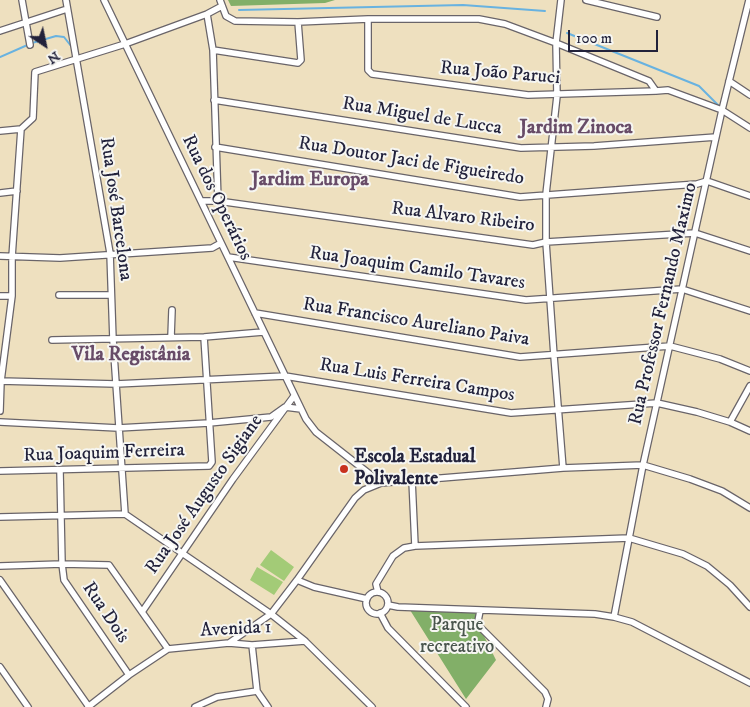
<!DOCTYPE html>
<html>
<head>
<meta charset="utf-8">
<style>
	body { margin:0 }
	#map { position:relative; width:750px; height:707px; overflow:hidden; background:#eee0bf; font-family:"IM FELL DW Pica",serif }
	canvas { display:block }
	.north { position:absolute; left:20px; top:20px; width:50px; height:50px; -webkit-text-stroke:4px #f6f6f2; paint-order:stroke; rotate:146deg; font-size:14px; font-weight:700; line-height:20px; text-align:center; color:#22223b }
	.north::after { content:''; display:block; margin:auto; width:18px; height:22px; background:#22223b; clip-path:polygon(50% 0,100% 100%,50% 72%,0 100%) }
	.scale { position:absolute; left:568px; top:30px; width:90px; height:22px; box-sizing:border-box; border:2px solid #22223b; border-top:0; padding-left:6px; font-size:15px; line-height:18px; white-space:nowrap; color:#22223b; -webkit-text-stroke:4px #f6f6f2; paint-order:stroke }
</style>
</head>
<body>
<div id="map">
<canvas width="750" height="707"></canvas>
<div class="north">N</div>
<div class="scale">100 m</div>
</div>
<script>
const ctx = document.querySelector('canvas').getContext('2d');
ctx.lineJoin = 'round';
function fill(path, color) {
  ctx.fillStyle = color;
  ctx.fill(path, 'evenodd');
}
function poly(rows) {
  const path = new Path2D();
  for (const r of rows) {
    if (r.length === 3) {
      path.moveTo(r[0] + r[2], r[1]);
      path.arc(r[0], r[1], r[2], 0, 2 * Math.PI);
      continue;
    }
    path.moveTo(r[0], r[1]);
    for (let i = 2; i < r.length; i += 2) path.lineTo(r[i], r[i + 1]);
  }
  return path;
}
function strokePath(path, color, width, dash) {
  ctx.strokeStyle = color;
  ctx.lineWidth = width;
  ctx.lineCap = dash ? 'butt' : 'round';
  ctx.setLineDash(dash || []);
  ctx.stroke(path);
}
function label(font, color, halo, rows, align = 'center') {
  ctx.font = font + ' "IM FELL DW Pica",serif';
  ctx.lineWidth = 4;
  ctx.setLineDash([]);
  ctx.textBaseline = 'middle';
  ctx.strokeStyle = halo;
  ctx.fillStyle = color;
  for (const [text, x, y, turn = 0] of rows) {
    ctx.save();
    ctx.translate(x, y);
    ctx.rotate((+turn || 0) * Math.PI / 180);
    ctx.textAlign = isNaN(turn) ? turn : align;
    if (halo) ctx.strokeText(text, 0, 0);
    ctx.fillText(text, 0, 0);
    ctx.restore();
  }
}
const green = poly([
	[271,550,294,567,284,581,260,565],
	[257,567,283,582,274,595,250,580]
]);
const forest = poly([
	[228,0,335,0,325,3,231,6],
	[410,610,477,613,478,624,496,660,466,699]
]);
const stream = poly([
	[239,10,463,5,545,11],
	[567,33,699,86,719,106],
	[0,57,32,43,56,36,64,37,71,46]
]);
const street = poly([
	[22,0,30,45],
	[66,0,110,253,113,340,125,514],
	[104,0,306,419,316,432,381,483],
	[220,0,226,16,235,21,298,22,368,19,479,19,505,24,556,43,649,81,656,91,668,90,722,110,750,128],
	[561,0,556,43,557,96,546,194,546,242,554,356,563,468],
	[586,0,657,17],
	[207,14,213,50,218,201],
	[368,19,368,70,372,74,528,95,656,91],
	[0,31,67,9],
	[213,50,298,63,301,60,298,22],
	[729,81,750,95],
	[214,100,521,148,594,146,716,137],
	[21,129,33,118,35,72,125,44,207,14,222,6],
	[0,131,21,129],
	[215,147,520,197,697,184,707,181,750,196],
	[0,193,17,191],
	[201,201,218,201,533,245,546,242,695,233,750,251],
	[0,256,60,258,212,248,221,243],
	[228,257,526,300,682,289,750,311],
	[59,295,111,295],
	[0,296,12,296],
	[255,313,520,357,670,346,720,359,750,371],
	[171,337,172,310],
	[52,340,204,337,263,332],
	[0,381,116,384,285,376,511,413,657,403,697,412,730,422,750,431],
	[0,411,1,381,12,296,12,257,21,129],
	[0,422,118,428,209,423,271,417,285,407,301,409],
	[730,422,750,386],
	[0,471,209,466,212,462,204,337],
	[60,471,62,564,64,580,129,675],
	[412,480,415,546],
	[0,517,125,514,271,614,305,641,372,707],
	[0,566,62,564,109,565,168,649],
	[0,580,89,707],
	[297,580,314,587,367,599],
	[378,592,376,584,393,556,404,548,415,546,629,538,683,554,707,566,730,585,750,607],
	[377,603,11],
	[388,605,398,607,595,614,614,617,632,622,750,683],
	[480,611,478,621,479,626,545,692,548,699,546,707],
	[142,612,233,479,294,396],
	[380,613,388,628,466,707],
	[614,617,643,465,722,110,749,0],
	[229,643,271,614,297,580,355,498,364,490,381,483,563,468,643,465,690,479,722,491,750,508],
	[252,645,257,691,268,707],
	[0,667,28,707],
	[88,707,129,675,168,649,229,643,252,645,305,641],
	[195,707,217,697,257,691]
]);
const markers = [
	[344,469,5,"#c8321e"]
];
const streetNames = [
	["Rua João Paruci",500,74,5],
	["Rua Miguel de Lucca",422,117,9],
	["Rua Doutor Jaci de Figueiredo",411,162,9],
	["Rua dos Operários",216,198,64],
	["Rua José Barcelona",115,209,82],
	["Rua Alvaro Ribeiro",463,218,7],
	["Rua Joaquim Camilo Tavares",417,269,8],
	["Rua Professor Fernando Maximo",664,304,-77],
	["Rua Francisco Aureliano Paiva",416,323,9],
	["Rua Luis Ferreira Campos",417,381,9],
	["Rua Joaquim Ferreira",104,454,-2],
	["Rua José Augusto Sigiane",205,495,-55],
	["Rua Dois",105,613,56],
	["Avenida 1",236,630,-3]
];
const poiNames = [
	["Escola Estadual",354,458],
	["Polivalente",354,480]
];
const parkNames = [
	["Parque",457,626],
	["recreativo",457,648]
];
const neighbourhoodNames = [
	["Jardim Zinoca",576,129],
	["Jardim Europa",310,181],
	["Vila Registânia",131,356]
];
fill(green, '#a3cb77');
fill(forest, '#82af68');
strokePath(stream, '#68b2e0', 2);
strokePath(street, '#696469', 8);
strokePath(street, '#fff', 5.5);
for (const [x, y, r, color] of markers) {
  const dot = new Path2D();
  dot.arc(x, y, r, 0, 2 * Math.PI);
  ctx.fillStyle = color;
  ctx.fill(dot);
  strokePath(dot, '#f6f6f2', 2);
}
label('19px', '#22223b', '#f6f6f2', streetNames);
label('bold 19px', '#22223b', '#f6f6f2', poiNames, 'left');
label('19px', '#49554d', '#f6f6f2', parkNames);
label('bold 20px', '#684c68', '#f6f6f2', neighbourhoodNames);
</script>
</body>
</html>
